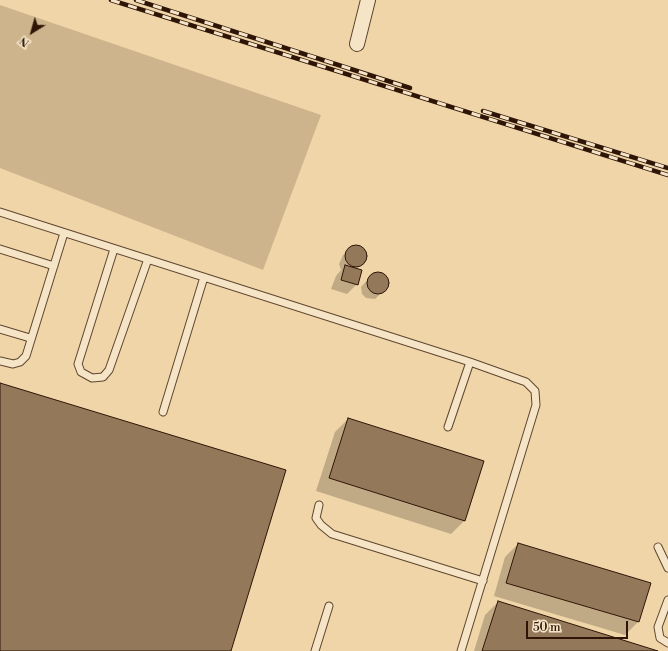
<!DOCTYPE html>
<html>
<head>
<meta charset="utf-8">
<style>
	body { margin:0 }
	#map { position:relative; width:668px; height:651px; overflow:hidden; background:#efd5a7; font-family:"Libre Bodoni",serif }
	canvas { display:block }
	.north { position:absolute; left:12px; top:12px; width:40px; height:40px; -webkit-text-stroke:3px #f5e4c6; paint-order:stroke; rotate:217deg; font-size:11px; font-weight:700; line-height:16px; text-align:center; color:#2f1507 }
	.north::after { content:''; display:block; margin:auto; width:14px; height:18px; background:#2f1507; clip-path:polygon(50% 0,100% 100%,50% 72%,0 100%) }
	.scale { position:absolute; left:526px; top:621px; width:102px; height:18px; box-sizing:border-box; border:2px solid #2f1507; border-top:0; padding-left:5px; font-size:12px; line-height:14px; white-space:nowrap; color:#2f1507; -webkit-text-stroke:3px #f5e4c6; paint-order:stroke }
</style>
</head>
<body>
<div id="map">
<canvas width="668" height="651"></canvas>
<div class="north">N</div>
<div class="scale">50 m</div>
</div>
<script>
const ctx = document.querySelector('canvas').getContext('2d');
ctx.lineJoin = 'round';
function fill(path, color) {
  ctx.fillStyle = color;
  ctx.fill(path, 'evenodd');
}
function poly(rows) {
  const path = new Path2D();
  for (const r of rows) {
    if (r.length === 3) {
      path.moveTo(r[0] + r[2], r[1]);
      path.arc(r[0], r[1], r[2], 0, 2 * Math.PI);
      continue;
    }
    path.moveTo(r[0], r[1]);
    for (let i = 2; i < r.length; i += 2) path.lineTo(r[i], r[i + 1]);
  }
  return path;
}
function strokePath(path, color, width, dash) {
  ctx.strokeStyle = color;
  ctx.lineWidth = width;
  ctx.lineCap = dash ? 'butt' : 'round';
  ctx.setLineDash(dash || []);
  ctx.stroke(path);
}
const green = poly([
	[0,5,321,115,263,270,0,168]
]);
const shadow = poly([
	[356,247,364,251,365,261,356,269,357,284,347,294,331,289,336,276,341,270,339,264,343,255,350,249],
	[381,274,386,278,387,287,375,299,366,298,362,294,361,287,372,275],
	[348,419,483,461,464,521,451,534,316,491,335,432],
	[518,544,650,583,638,622,625,635,494,596,505,557],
	[498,602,654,651,474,651,485,615]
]);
const building = poly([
	[356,256,11],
	[345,265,362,270,358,285,341,280,345,265],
	[378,283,11],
	[0,383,286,470,231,651,0,651,0,383],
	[348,418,484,461,465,521,329,478,348,418],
	[518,543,651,583,639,622,506,583,518,543],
	[498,601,658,651,482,651,498,601]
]);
const lane = poly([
	[0,212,470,362,526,382,535,391,536,405,461,651],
	[0,249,54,266],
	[114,249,78,364,81,372,92,378,103,377,109,370,148,259],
	[0,329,30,338],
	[0,361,13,364,20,362,26,356,64,233],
	[163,412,204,277],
	[448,427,470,362],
	[319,505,316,518,321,525,332,534,483,581],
	[658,547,668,568],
	[668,600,658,627,660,638,668,643],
	[315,651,329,606]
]);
const street = poly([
	[357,44,368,0]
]);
const rail = poly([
	[111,0,668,175],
	[136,0,410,88],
	[483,111,668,168]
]);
fill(green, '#ceb48c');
fill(shadow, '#0003');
fill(building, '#93795a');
strokePath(building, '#2f1507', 1);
strokePath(lane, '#5f452f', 9);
strokePath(street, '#5f452f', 16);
strokePath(lane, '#f5e4c6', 7);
strokePath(street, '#f5e4c6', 14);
strokePath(rail, '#2f1507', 4.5);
strokePath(rail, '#f5e4c6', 3, [9]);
</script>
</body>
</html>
